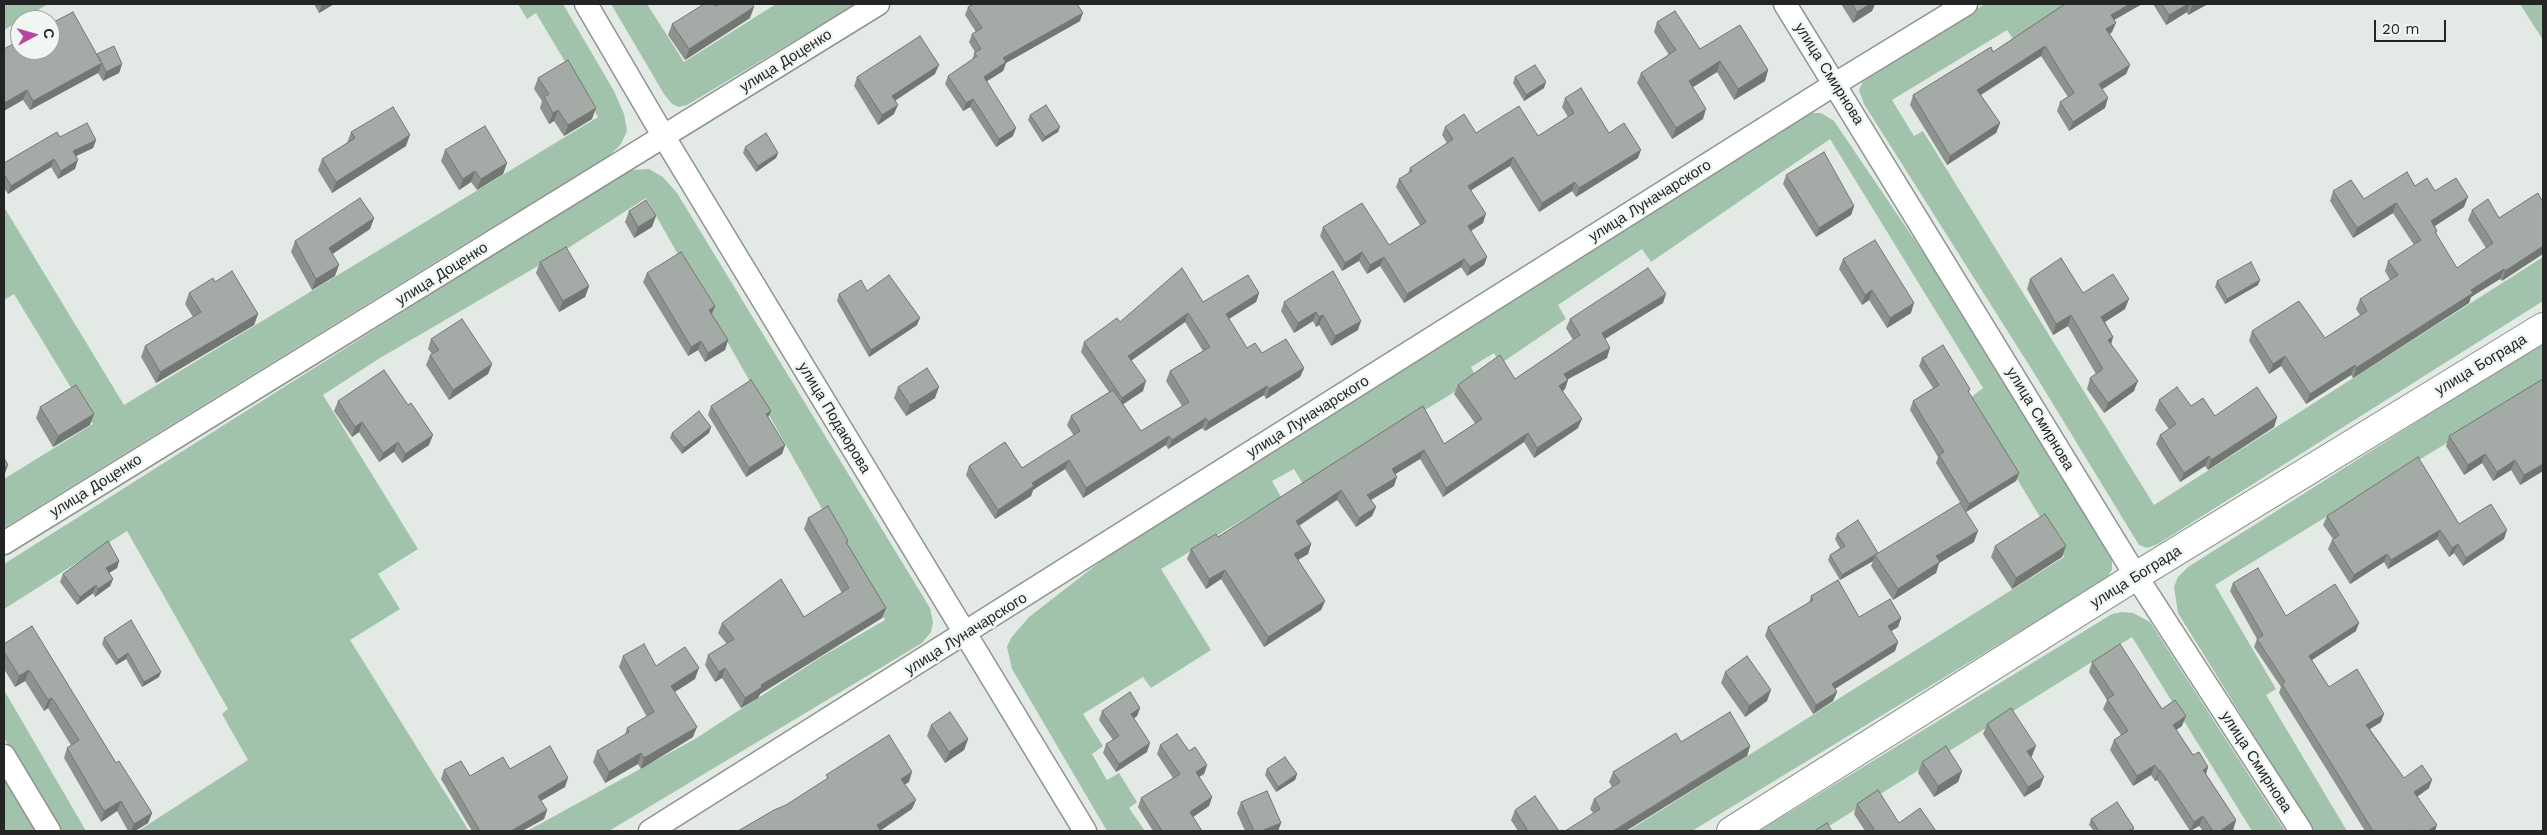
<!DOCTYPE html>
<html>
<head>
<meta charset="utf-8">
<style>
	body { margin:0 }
	#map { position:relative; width:2547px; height:835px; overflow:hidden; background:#e3eae5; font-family:"Work Sans",sans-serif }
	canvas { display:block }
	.frame { position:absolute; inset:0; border:5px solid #222523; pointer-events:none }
	.north { position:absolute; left:10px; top:10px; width:50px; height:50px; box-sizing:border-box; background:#f0f7f2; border:1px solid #9ea39f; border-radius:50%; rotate:84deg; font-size:14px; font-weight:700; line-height:20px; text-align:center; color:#222523 }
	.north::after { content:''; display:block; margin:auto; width:18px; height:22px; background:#b745a0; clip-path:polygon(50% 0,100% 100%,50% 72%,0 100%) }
	.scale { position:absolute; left:2374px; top:20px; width:72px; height:22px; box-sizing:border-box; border:2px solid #222523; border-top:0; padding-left:6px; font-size:15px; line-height:18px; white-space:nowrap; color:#222523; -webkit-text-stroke:4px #f0f7f2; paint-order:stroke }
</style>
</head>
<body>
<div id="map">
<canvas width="2547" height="835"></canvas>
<div class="frame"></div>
<div class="north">С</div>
<div class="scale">20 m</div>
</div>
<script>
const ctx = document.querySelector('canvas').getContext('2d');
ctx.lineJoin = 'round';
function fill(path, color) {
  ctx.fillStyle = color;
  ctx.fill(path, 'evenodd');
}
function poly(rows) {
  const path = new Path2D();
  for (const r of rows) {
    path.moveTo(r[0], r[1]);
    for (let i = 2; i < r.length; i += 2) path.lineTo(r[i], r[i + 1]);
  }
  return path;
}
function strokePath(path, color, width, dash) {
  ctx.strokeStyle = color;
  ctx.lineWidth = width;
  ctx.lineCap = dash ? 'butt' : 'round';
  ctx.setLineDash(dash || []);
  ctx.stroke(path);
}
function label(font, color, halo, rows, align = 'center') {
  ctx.font = font + ' "Work Sans",sans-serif';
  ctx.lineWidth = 5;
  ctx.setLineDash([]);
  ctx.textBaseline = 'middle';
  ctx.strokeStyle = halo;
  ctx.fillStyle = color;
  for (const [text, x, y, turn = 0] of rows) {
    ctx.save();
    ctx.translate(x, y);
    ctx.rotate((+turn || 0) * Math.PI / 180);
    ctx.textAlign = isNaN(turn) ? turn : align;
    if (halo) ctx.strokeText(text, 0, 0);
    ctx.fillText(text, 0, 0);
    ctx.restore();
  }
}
const green = poly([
	[4,4,48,4,4,30],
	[518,4,563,4,614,91,624,114,627,131,621,144,607,158,453,251,4,528,4,479,93,424,14,294,4,300,4,207,124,405,598,117,536,13,527,19],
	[611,4,647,4,684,62,776,4,856,4,687,105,679,107,672,104,664,94],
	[1985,4,2072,4,2014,40,2007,30,1892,100,1914,136,1923,131,2154,505,2543,257,2543,301,2158,544,2147,548,2139,545,2034,373,1864,104,1859,90,1865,77],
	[2520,4,2543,4,2543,40],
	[1811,113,1821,113,1834,121,1937,273,2112,557,2112,570,2106,579,1692,831,1628,831,2064,557,1969,399,1983,388,1830,139,1651,262,1642,249,1558,305,1566,319,1500,364,1494,353,1471,367,1476,377,1448,396,1303,484,1294,469,1272,481,1281,497,1161,569,1211,650,1151,688,1143,677,1083,714,1103,746,1092,754,1107,780,1119,773,1137,802,1129,808,1145,831,1107,831,1012,669,1007,647,1011,638,1029,617,1109,555,1342,405],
	[649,169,663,177,677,193,930,608,933,622,931,632,922,643,609,831,527,831,695,739,821,657,885,620,646,198,562,252,380,358,323,395,418,549,378,574,400,609,350,640,469,831,138,831,248,760,222,714,228,709,127,531,4,609,4,564,610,181,631,170],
	[2543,342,2543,384,2215,585,2276,689,2266,695,2347,831,2313,831,2178,613,2174,587,2178,577,2188,567],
	[2122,612,2133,613,2150,622,2285,831,2252,831,2132,637,1821,831,1759,831,2112,614],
	[4,690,86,831,61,831,4,738],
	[4,773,40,831,4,831]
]);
const street = poly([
	[586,4,664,137,1085,831],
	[1785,4,2136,576,2301,831],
	[4,543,878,4],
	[4,756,49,831],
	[650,831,1835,84,1966,4]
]);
const secondary = poly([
	[1731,831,2136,576,2543,327]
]);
const wall = poly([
	[314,4,334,4,319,13],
	[974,4,1080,4,1078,5,1080,21,1006,63,1003,71,987,81,1013,136,996,147,970,107,963,111,945,84,948,76,972,60,975,52,969,42,972,34,976,32,965,15,968,7],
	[1841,4,1875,4,1872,11,1853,23],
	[2065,4,2142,4,2114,20,2112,32,2110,34,2130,65,2126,74,2102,89,2105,108,2069,131,2057,111,2060,102,2068,97,2041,56,1981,95,2000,123,1996,133,1947,165,1910,105,1913,95,1993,52],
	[2153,4,2208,4,2188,15,2187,12,2166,25],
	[715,6,750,18,685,60,668,35,672,24],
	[1657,22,1700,49,1768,70,1765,81,1734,100,1717,72,1693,87,1703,119,1672,139,1637,83,1641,73,1669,55,1654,32],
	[4,49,97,55,122,64,119,73,103,81,98,73,30,110,23,100],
	[935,74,895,101,894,114,878,125,854,86,857,77],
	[1515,77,1544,88,1524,101,1513,83],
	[538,78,592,119,564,136,554,121,549,124,540,108,542,101,534,89],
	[1565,98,1609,133,1638,158,1576,197,1572,191,1539,212,1510,166,1471,190,1483,223,1471,231,1487,257,1484,265,1467,276,1461,267,1404,303,1380,266,1367,274,1359,261,1342,271,1320,236,1323,227,1389,245,1420,225,1396,187,1399,179,1408,174,1410,168,1447,143,1442,135,1445,127,1476,133,1538,136,1568,117,1562,107],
	[1030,115,1058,132,1042,142,1028,120],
	[351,132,406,146,332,193,318,170,322,159,347,143],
	[60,137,96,140,93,148,76,156,75,169,58,179,51,167,8,194,4,188,4,163],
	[745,147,778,153,776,158,756,172,743,153],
	[445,150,507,163,503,174,477,190,471,182,459,190,441,161],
	[1786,175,1854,206,1851,215,1816,237,1783,184],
	[2333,191,2364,199,2435,191,2464,207,2435,226,2437,231,2436,234,2457,268,2486,248,2468,220,2472,210,2499,218,2538,193,2502,281,2500,279,2471,297,2469,303,2353,378,2351,375,2306,404,2281,366,2269,374,2249,341,2252,331,2325,338,2360,315,2356,309,2360,299,2390,280,2385,271,2388,261,2414,245,2393,213,2353,238,2330,201],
	[629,211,652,227,634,238,625,222],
	[374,218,370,229,332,254,335,276,312,290,291,252,295,241],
	[1843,259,1911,313,1887,328,1869,300,1862,305,1839,269],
	[540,262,589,286,585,297,559,312,536,273],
	[1333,271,1358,330,1331,346,1319,325,1316,327,1313,321,1294,333,1281,311,1284,302],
	[647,273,715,306,712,315,728,340,725,350,705,362,698,350,688,356,643,282],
	[2030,279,2083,293,2125,309,2105,322,2113,337,2111,344,2134,391,2104,413,2087,389,2090,378,2096,374,2068,326,2053,335,2027,289],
	[2217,281,2258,285,2225,304,2215,287],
	[867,291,917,325,869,357,837,301,839,294],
	[189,293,258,314,254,325,156,383,141,357,145,346,193,317,185,304],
	[1259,293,1256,302,1229,319,1247,348,1304,368,1300,377,1266,399,1264,395,1205,431,1202,428,1168,449,1166,445,1083,498,1065,469,1033,490,1031,496,995,519,966,475,969,466,1022,468,1074,436,1067,425,1071,416,1109,392,1081,352,1084,342,1120,322,1203,302],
	[1185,322,1203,351,1170,371,1166,381,1182,406,1141,431,1123,404,1143,391,1131,361],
	[1663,303,1605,339,1607,358,1568,379,1565,389,1563,391,1578,428,1534,458,1524,442,1443,497,1420,459,1395,474,1394,486,1371,500,1376,507,1372,516,1356,527,1337,500,1299,526,1311,544,1308,554,1298,560,1325,601,1321,610,1264,647,1221,579,1206,589,1187,559,1191,549,1218,537,1423,406,1444,444,1475,423,1454,394,1458,385,1515,379,1573,340,1566,328,1570,319],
	[431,339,492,364,488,374,449,400,426,365,430,355,432,354,428,349],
	[1922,358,1970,389,1969,393,2019,473,2016,481,1966,512,1936,463,1938,457,1910,410,1913,401,1933,388,1919,366],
	[898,387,935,398,906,416,894,398],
	[2159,400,2191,406,2215,416,2277,417,2274,427,2208,470,2205,466,2180,482,2156,444,2160,435,2169,429,2155,410],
	[338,401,429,445,402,463,394,452,379,462,359,432,352,437,334,411],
	[711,406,768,418,785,445,782,454,746,477,708,415],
	[40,407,90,425,53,447,36,418],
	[711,427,709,433,682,454,670,438,672,433],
	[2449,436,2543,471,2520,485,2511,470,2493,481,2482,463,2464,475,2446,446],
	[2327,516,2459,524,2504,539,2463,566,2454,553,2449,557,2437,539,2388,569,2384,562,2350,584,2328,549,2332,540,2333,539,2323,525],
	[808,518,848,541,847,544,886,608,882,618,760,694,758,698,741,708,722,678,715,682,705,665,708,655,727,644,718,633,722,623,804,617,842,593,804,529],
	[1837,534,1878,553,1974,542,1939,563,1936,573,1893,600,1871,566,1873,561,1840,580,1828,560,1830,555,1840,548,1835,539],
	[1995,546,2062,557,2012,589,1991,557],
	[119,561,117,568,109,573,113,579,110,586,95,597,93,593,77,605,60,582,63,574],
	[2233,583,2286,616,2356,631,2311,660,2329,687,2381,722,2370,729,2404,778,2429,788,2417,797,2435,831,2365,831,2279,693,2281,687,2254,647,2257,639,2230,591],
	[1811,596,1859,617,1901,618,1898,627,1891,631,1898,642,1895,651,1835,689,1837,692,1833,701,1813,714,1765,636,1768,627,1809,603],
	[131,620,159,677,142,687,126,659,116,665,102,644,104,638],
	[32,626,116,763,152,813,148,823,135,831,128,831,117,811,101,822,64,758,67,748,71,745,48,708,44,711,25,681,15,687,4,669,4,644],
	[623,656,656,666,695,679,674,692,693,737,641,769,638,764,605,783,593,762,597,751,625,735,627,728,647,717,619,667],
	[2092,662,2162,709,2182,726,2176,730,2193,755,2208,767,2206,774,2236,820,2233,830,2231,831,2203,831,2199,826,2190,831,2157,780,2155,781,2151,775,2133,786,2110,750,2114,740,2121,735,2103,709,2107,700,2089,672],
	[1725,672,1767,701,1745,717,1721,683],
	[1140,708,1137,716,1134,718,1147,752,1116,772,1103,753,1106,744,1113,740,1099,720,1102,711],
	[1987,724,2032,756,2031,757,2040,787,2024,797,1983,734],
	[931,725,968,739,964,750,945,763,927,736],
	[1681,742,1750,746,1747,756,1593,813,1590,809,1594,799,1612,787,1609,782,1613,772],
	[1160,745,1189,751,1207,765,1204,774,1199,777,1212,797,1209,806,1193,817,1202,831,1153,831,1138,807,1141,798,1173,778,1157,754],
	[1922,762,1962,771,1958,782,1934,797,1918,773],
	[510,769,565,787,541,801,547,810,544,819,522,831,472,831,441,779,444,770,470,776],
	[1267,769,1297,774,1295,780,1276,792,1265,775],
	[1241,802,1281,823,1278,831,1245,831,1237,813],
	[1857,804,1899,823,1936,831,1865,831,1854,814],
	[1515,810,1559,831,1563,831,1518,831,1511,820],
	[2091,819,2134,828,2133,831,2094,831,2089,825]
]);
const shadedWall = poly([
	[322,4,334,4,319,13],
	[1870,4,1875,4,1872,11,1853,23,1857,12],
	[2130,4,2142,4,2107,24,2111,15],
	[2188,4,2190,4,2187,12,2166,25,2169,15],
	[2195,4,2208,4,2188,15,2192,6],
	[754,7,750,18,685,60,689,49],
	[1083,13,1080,21,1006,63,1003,71,981,85,984,77,1003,58],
	[2116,23,2112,32,2103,38,2106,29],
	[2045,46,2041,56,1974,99,1977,90],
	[1720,61,1717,72,1685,92,1689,81],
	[102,63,98,73,30,110,33,101],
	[122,64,119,73,103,81,106,72],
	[939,65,935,74,888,105,892,96],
	[2130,65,2126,74,2095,94,2099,84],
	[1768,70,1765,81,1734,100,1738,89],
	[1546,82,1544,88,1524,101,1526,95],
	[27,90,23,100,4,111,4,103],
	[2108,98,2105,108,2069,131,2073,122],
	[973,99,970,107,963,111,966,103],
	[898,105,894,114,878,125,882,115],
	[596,108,592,119,564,136,568,125],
	[1706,109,1703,119,1672,139,1676,128],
	[558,110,554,121,549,124,553,113],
	[2000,123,1996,133,1947,165,1950,156],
	[1060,127,1058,132,1042,142,1045,137],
	[1016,128,1013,136,996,147,999,139],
	[410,135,406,146,332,193,336,182],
	[96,140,93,148,70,159,73,151],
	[1641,150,1638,158,1576,197,1579,188],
	[778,153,776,158,756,172,758,166],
	[1513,157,1510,166,1465,194,1468,186],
	[54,159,51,167,8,194,11,186],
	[78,160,75,169,58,179,61,171],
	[507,163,503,174,477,190,481,179],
	[475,171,471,182,459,190,463,179],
	[1575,182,1572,191,1539,212,1542,203],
	[2468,197,2464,207,2427,231,2431,221],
	[2396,203,2393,213,2353,238,2357,228],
	[1854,206,1851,215,1816,237,1819,228],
	[1486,214,1483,223,1464,235,1468,226],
	[656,216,652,227,634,238,638,227],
	[374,218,370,229,325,259,329,248],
	[2543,246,2543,254,2502,281,2505,271],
	[1362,252,1359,261,1342,271,1345,263],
	[1384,257,1380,266,1367,274,1370,265],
	[1487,257,1484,265,1467,276,1470,267],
	[1464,259,1461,267,1404,303,1407,294],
	[339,265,335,276,312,290,316,279],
	[2504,269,2500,279,2471,297,2469,303,2353,378,2356,368,2471,290],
	[2260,280,2258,285,2225,304,2227,299],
	[589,286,585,297,559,312,563,301],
	[1872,290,1869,300,1862,305,1865,295],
	[1259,293,1256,302,1222,323,1226,314],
	[1666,294,1663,303,1598,343,1602,333],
	[2129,299,2125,309,2097,327,2101,317],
	[1914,303,1911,313,1887,328,1890,318],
	[715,306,711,315,709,310],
	[1316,312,1313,321,1294,333,1298,323],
	[1188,313,1185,322,1125,365,1128,356],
	[258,314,254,325,156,383,160,372],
	[1323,315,1319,325,1316,327,1319,317],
	[2071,315,2068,326,2053,335,2056,324],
	[920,318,917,325,869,357,871,350],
	[1361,321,1358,330,1331,346,1335,336],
	[2113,337,2110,348,2108,340],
	[728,340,725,350,705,362,708,353],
	[701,341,698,350,688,356,691,347],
	[1610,348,1607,358,1561,383,1564,374],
	[2285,356,2281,366,2269,374,2273,364],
	[492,364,488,374,449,400,453,390],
	[2355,365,2351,375,2306,404,2310,394],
	[1304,368,1300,377,1266,399,1269,389],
	[1568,380,1565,389,1556,395,1559,386],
	[1146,381,1143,391,1119,407,1122,398],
	[2138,381,2134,391,2104,413,2108,403],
	[1267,386,1264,395,1205,431,1208,422],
	[939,387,935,398,906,416,910,405],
	[771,411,767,420,766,414],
	[94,414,90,425,53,447,58,436],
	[2277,417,2274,427,2208,470,2211,460],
	[1206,418,1202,428,1168,449,1172,440],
	[1582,419,1578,428,1534,458,1537,448],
	[362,422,359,432,352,437,355,427],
	[711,427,709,433,682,454,684,448],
	[1528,433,1524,442,1443,497,1446,488],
	[433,435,429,445,402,463,405,454],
	[1169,436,1166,445,1083,498,1086,488],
	[398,442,394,452,379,462,383,453],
	[785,445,782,454,746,477,749,468],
	[1424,450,1420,459,1389,478,1392,469],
	[2485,454,2482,463,2464,475,2468,465],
	[2209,456,2205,466,2180,482,2184,473],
	[1069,460,1065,469,1033,490,1031,496,995,519,998,510,1032,483],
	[2515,460,2511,470,2493,481,2497,472],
	[2543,464,2543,471,2520,485,2524,475],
	[8,465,4,476,4,477,4,468],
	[2019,473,2016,481,1966,512,1969,504],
	[1397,477,1394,486,1364,504,1367,495],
	[1341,490,1337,500,1292,530,1296,521],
	[1376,507,1372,516,1356,527,1359,518],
	[2440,530,2437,539,2388,569,2391,560],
	[2507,530,2504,539,2463,566,2466,558],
	[1978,531,1974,542,1939,563,1936,573,1893,600,1898,589,1936,556],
	[1311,544,1308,554,1291,564,1294,554],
	[2458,544,2454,553,2449,557,2452,548],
	[2066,546,2062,557,2012,589,2016,578],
	[2387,554,2384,562,2350,584,2354,575],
	[1875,555,1873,561,1840,580,1842,575],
	[119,561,117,568,104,576,106,568],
	[1225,570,1221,579,1206,589,1209,579],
	[113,579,110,586,95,597,98,589],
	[96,585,93,593,77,605,80,597],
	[1325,601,1321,610,1264,647,1268,637],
	[886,608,882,618,760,694,758,698,741,708,745,698,761,685],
	[1901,618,1898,627,1885,635,1888,626],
	[2359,623,2356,631,2306,664,2309,656],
	[1898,642,1895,651,1828,693,1832,684],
	[128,653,126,659,116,665,118,660],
	[699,668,695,679,667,697,671,686],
	[725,668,722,678,715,682,719,672],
	[29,670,25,681,15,687,19,676],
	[161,672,159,677,142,687,144,682],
	[1771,690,1767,701,1745,717,1749,706],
	[1837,692,1833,701,1813,714,1816,705],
	[52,698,48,708,44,711,48,700],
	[1140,708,1137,716,1127,723,1131,714],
	[2384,714,2381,722,2363,733,2366,725],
	[2186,716,2182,726,2170,734,2173,725],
	[697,727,693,737,641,769,644,758],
	[968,739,964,750,945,763,949,752],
	[1150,743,1147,752,1116,772,1119,764],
	[1750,746,1747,756,1626,831,1613,831],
	[2036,746,2032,756,2023,761,2027,751],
	[641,753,638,764,605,783,609,772],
	[1207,765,1204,774,1192,781,1196,772],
	[2155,765,2151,775,2133,786,2137,776],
	[2208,767,2205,777,2203,770],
	[2160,770,2157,780,2155,781,2159,771],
	[1962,771,1958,782,1934,797,1938,786],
	[912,772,909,782,898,789,901,779],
	[1297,774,1295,780,1276,792,1278,787],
	[2044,777,2040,787,2024,797,2028,787],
	[568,778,565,787,535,804,538,796],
	[2432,780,2429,788,2411,801,2414,792],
	[1212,797,1209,806,1187,821,1190,812],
	[916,800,912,809,880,831,875,831,877,825],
	[121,801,117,811,101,822,104,811],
	[547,810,544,819,522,831,511,831],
	[152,813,148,823,135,831,131,831,134,824],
	[2203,816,2199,826,2190,831,2194,822],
	[2236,820,2233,830,2231,831,2220,831],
	[1281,823,1278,831,1261,831],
	[2437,825,2435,831,2428,831]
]);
const building = poly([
	[704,4,713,4,715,6,719,4,752,4,754,7,689,49,672,24,704,4],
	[974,4,1077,4,1083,13,1003,58,1006,62,984,77,1016,128,999,139,973,99,966,103,948,76,977,56,974,53,981,49,972,34,982,28,968,7,974,4],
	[1852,4,1870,4,1857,12,1852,4],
	[2065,4,2130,4,2111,15,2116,23,2106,29,2130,65,2099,84,2108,98,2073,122,2060,102,2074,93,2045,46,1977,90,2000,123,1950,156,1913,95,1991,47,1993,52,2065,4],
	[2162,4,2188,4,2169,15,2162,4],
	[1675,11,1700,49,1740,25,1768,70,1738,89,1720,61,1689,81,1706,109,1676,128,1641,73,1676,50,1657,22,1675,11],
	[73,12,101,62,97,54,114,46,122,64,106,72,102,63,33,101,27,90,4,103,4,49,20,40,20,50,50,50,50,24,73,12],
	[920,36,939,65,892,96,898,105,882,115,857,77,920,36],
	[568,60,596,108,568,125,558,110,553,113,544,97,549,94,538,78,568,60],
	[1535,65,1546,82,1526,95,1515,77,1535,65],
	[1581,88,1609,133,1624,123,1641,150,1579,188,1575,182,1542,203,1513,157,1468,186,1486,214,1468,226,1487,257,1470,267,1464,259,1407,294,1384,257,1370,265,1362,252,1345,263,1323,227,1362,203,1389,245,1426,222,1399,179,1412,171,1410,168,1453,139,1445,127,1464,114,1476,133,1519,106,1538,136,1574,113,1565,98,1581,88],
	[1046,105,1060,127,1045,137,1030,115,1046,105],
	[393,107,410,135,336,182,322,159,355,138,351,132,393,107],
	[87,123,96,140,73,151,78,160,61,171,54,159,11,186,4,174,4,163,57,132,60,137,87,123],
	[485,126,507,163,481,179,475,171,463,179,445,150,485,126],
	[766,133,778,153,758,166,745,147,766,133],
	[1824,152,1854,206,1819,228,1786,175,1824,152],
	[2407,172,2415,186,2427,178,2435,191,2456,178,2468,197,2431,221,2437,231,2435,232,2457,268,2493,243,2472,210,2488,199,2499,218,2538,193,2543,202,2543,246,2505,271,2504,269,2471,290,2473,293,2356,368,2355,365,2310,394,2285,356,2273,364,2252,331,2299,301,2325,338,2367,311,2360,299,2398,275,2388,261,2421,240,2396,203,2357,228,2333,191,2351,180,2364,199,2407,172],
	[360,198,374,218,329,248,339,265,316,279,295,241,360,198],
	[646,200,656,216,638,227,629,211,646,200],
	[1875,240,1914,303,1890,318,1872,290,1865,295,1843,259,1875,240],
	[566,247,589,286,563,301,540,262,566,247],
	[681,252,715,306,709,310,728,340,708,353,701,341,691,347,647,273,681,252],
	[2061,258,2083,293,2113,274,2129,299,2101,317,2113,337,2108,340,2138,381,2108,403,2090,378,2103,369,2071,315,2056,324,2030,279,2061,258],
	[2251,262,2260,280,2227,299,2217,281,2251,262],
	[1182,268,1203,302,1248,275,1259,293,1226,314,1247,348,1255,343,1262,353,1286,339,1304,368,1269,389,1267,386,1208,422,1206,418,1172,440,1169,436,1086,488,1069,460,1032,483,1034,486,998,510,969,466,1005,442,1022,468,1080,431,1071,416,1113,390,1141,431,1189,402,1170,371,1210,347,1188,313,1128,356,1146,381,1122,398,1084,342,1117,318,1120,322,1182,268],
	[1648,268,1666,294,1602,333,1610,348,1564,374,1568,380,1559,386,1582,419,1537,448,1528,433,1446,488,1424,450,1392,469,1397,477,1367,495,1376,507,1359,518,1341,490,1296,521,1311,544,1294,554,1325,601,1268,637,1225,570,1209,579,1191,549,1216,534,1218,537,1423,406,1444,444,1482,419,1458,385,1500,355,1515,379,1580,335,1570,319,1648,268],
	[232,271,258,314,160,372,145,346,201,312,189,293,213,278,215,282,232,271],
	[1333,271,1361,321,1335,336,1323,315,1319,317,1316,312,1298,323,1284,302,1333,271],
	[889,275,920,318,871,350,839,294,861,280,867,291,889,275],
	[462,319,492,364,453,390,430,355,439,350,431,339,462,319],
	[1943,345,1970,389,1968,391,2019,473,1969,504,1939,455,1944,452,1913,401,1939,385,1922,358,1943,345],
	[927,368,939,387,910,405,898,387,927,368],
	[384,370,408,405,411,403,433,435,405,454,398,442,383,453,362,422,355,427,338,401,384,370],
	[2543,379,2543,464,2524,475,2515,460,2497,472,2485,454,2468,465,2449,436,2543,379],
	[751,380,771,411,766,414,785,445,749,468,711,406,751,380],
	[76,385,94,414,58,436,40,407,76,385],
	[2177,387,2191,406,2203,398,2215,416,2257,387,2277,417,2211,460,2209,456,2184,473,2160,435,2176,424,2159,400,2177,387],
	[699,411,711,427,684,448,672,433,699,411],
	[2418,457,2459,524,2491,504,2507,530,2466,558,2458,544,2452,548,2440,530,2391,560,2387,554,2354,575,2332,540,2339,535,2327,516,2418,457],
	[4,458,8,465,4,468,4,458],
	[1960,503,1978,531,1936,556,1940,562,1898,589,1875,555,1960,503],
	[828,506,848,541,846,542,886,608,761,685,762,687,745,698,725,668,719,672,708,655,734,639,722,623,781,579,804,617,849,588,808,518,828,506],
	[2045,514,2066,546,2016,578,1995,546,2045,514],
	[1858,520,1878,553,1842,575,1830,555,1845,546,1837,534,1858,520],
	[108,541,119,561,106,568,113,579,98,589,96,585,80,597,63,574,108,541],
	[2258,568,2286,616,2335,584,2359,623,2309,656,2329,687,2357,669,2384,714,2366,725,2404,778,2422,765,2432,780,2414,792,2437,825,2428,831,2414,831,2413,830,2410,831,2373,831,2282,684,2285,682,2257,639,2263,635,2233,583,2258,568],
	[1838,580,1859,617,1890,599,1901,618,1888,626,1898,642,1832,684,1837,692,1816,705,1768,627,1813,600,1811,596,1838,580],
	[131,620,161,672,144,682,128,653,118,660,104,638,131,620],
	[32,626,116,763,119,761,152,813,134,824,121,801,104,811,67,748,79,740,52,698,48,700,29,670,19,676,4,652,4,644,32,626],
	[644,644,656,666,685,647,699,668,671,686,697,727,644,758,641,753,609,772,597,751,629,732,627,728,654,712,623,656,644,644],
	[2120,644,2162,709,2175,700,2186,716,2173,725,2193,755,2199,752,2208,767,2203,770,2236,820,2220,831,2213,831,2203,816,2194,822,2160,770,2159,771,2155,765,2137,776,2114,740,2128,731,2107,699,2114,695,2092,662,2120,644],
	[1747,656,1771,690,1749,706,1725,672,1747,656],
	[1130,692,1140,708,1131,714,1150,743,1119,764,1106,744,1119,736,1102,711,1130,692],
	[2011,708,2036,746,2027,751,2044,777,2028,787,1987,724,2011,708],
	[950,712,968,739,949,752,931,725,950,712],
	[1730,712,1750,746,1613,831,1565,831,1600,809,1594,799,1620,782,1613,772,1676,733,1681,742,1730,712],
	[1177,734,1189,751,1195,747,1207,765,1196,772,1212,797,1190,812,1202,831,1162,831,1141,798,1180,774,1160,745,1177,734],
	[889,735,912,772,901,779,916,800,877,825,880,830,878,831,738,831,774,810,786,805,828,778,826,775,889,735],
	[550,746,568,778,538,796,547,810,511,831,480,831,444,770,461,761,470,776,503,757,510,769,550,746],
	[1946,746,1962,771,1938,786,1922,762,1946,746],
	[1285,757,1297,774,1278,787,1267,769,1285,757],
	[1878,790,1899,823,1920,808,1936,831,1871,831,1874,829,1857,804,1878,790],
	[1267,791,1281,823,1261,831,1254,831,1241,802,1267,791],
	[1535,796,1559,831,1562,830,1563,831,1528,831,1515,810,1535,796],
	[2117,802,2134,828,2129,831,2099,831,2091,819,2117,802],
	[1827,823,1832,831,1814,831,1827,823]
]);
const streetNames = [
	["улица Доценко",786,61,-32],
	["улица Смирнова",1829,74,58],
	["улица Луначарского",1650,201,-32],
	["улица Доценко",442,274,-32],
	["улица Бограда",2481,365,-31],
	["улица Луначарского",1308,417,-32],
	["улица Подаюрова",834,418,59],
	["улица Смирнова",2040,419,59],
	["улица Доценко",96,486,-32],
	["улица Бограда",2136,577,-32],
	["улица Луначарского",966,634,-32],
	["улица Смирнова",2256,762,57]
];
fill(green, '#a1c3ac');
strokePath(street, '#8f9491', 25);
strokePath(secondary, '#8f9491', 30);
strokePath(street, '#fff', 22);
strokePath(secondary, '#fff', 28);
fill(wall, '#8d928f');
fill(shadedWall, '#737774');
fill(building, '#a4aaa6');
strokePath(building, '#737774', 1);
label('15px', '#222523', '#f0f7f2', streetNames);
</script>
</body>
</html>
